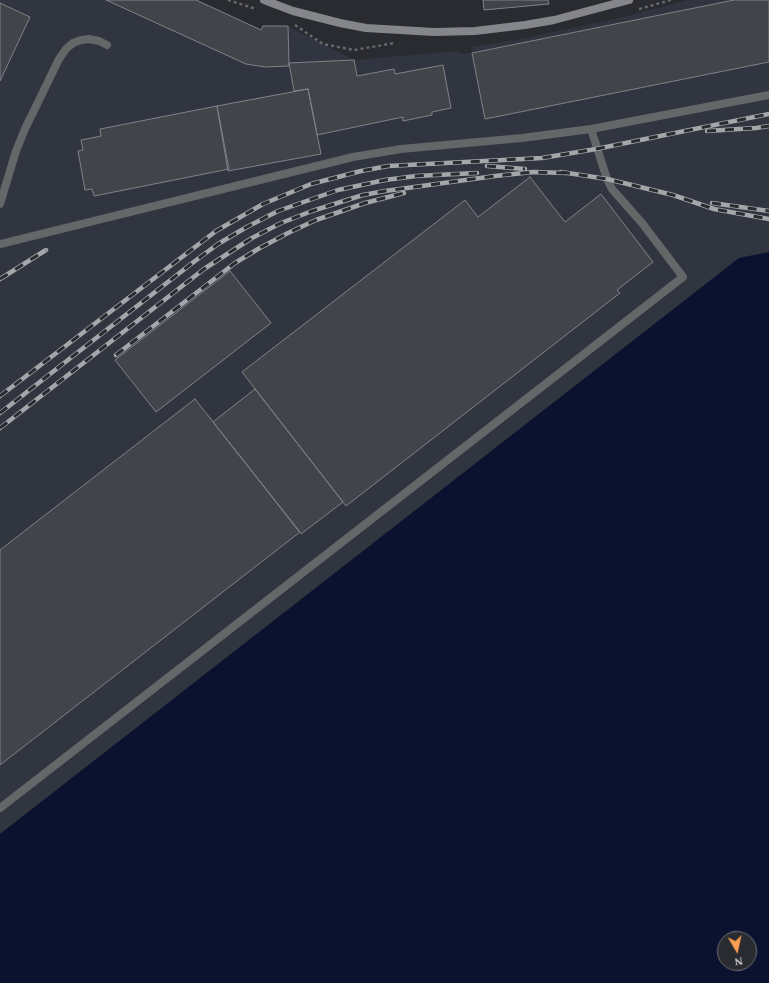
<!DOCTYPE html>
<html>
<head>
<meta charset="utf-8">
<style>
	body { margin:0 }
	#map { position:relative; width:769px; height:983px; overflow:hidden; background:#292b30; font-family:"Times New Roman",serif }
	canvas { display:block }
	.north { position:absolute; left:717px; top:931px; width:40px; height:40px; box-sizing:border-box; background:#292b30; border:1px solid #6d6f73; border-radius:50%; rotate:171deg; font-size:11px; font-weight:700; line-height:16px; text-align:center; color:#d3d4d8 }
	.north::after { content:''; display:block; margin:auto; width:14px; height:18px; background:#fb9e50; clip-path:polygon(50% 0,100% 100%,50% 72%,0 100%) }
</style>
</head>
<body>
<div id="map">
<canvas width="769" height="983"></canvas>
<div class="north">N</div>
</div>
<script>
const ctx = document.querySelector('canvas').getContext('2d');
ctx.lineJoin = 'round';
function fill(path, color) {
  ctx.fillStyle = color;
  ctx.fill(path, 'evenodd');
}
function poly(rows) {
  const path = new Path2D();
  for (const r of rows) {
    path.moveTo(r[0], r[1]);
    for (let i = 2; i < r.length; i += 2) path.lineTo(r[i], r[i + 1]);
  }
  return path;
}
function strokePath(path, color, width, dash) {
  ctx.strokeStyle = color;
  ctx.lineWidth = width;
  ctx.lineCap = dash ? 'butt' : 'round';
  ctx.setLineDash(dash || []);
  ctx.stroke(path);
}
const built = poly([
	[0,0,196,0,261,30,263,26,288,26,354,60,457,51,462,54,471,53,472,47,520,39,615,19,688,0,769,0,769,252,739,258,0,834]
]);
const water = poly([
	[769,252,769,983,0,983,0,834,739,258],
	[725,939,749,939,749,963,725,963]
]);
const building = poly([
	[106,0,196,0,261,30,263,26,288,26,289,66,265,67,246,64,106,0],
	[483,0,548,0,549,4,484,10,483,0],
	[734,0,769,0,769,62,485,119,472,53,734,0],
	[0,3,30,17,0,81,0,3],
	[354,60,357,76,394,69,395,74,443,65,451,108,432,112,432,115,403,121,403,117,317,135,308,89,294,91,289,63,354,60],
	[308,89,321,154,228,171,217,106,308,89],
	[217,106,229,169,94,196,92,189,85,190,78,151,83,150,81,140,101,136,100,129,217,106],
	[530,177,565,222,601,194,653,262,617,290,620,293,346,506,242,372,465,200,478,217,530,177],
	[230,271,271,323,156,412,115,360,230,271],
	[255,389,343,502,301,534,213,422,255,389],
	[195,399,300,532,0,765,0,550,195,399]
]);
const path = poly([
	[228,0,256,9],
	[639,9,671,0],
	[295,25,323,44,354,50,395,43]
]);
const lane = poly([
	[0,204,16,151,25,129,59,59,66,49,73,43,81,40,89,39,99,41,107,45],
	[0,244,353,157,401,149,522,138,591,129,769,95],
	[0,808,683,277,642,223,612,189,607,179,591,129]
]);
const secondary = poly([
	[264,0,293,11,340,23,366,28,434,32,475,31,525,25,554,20,629,0]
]);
const rail = poly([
	[707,131,756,128,769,126],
	[487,166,525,169],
	[561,172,607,179,673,195,714,209,769,219],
	[712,203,769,211],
	[0,279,46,250],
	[116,355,235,263,258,249,288,233,316,220,365,203,404,193],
	[0,396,216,231,263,204,311,184,361,171,388,166,542,158,596,149,769,114],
	[0,413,191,264,218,244,245,228,278,211,338,190,385,180,416,176,477,173],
	[0,428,204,269,252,238,281,223,312,211,363,195,385,191,495,176,533,172,566,173]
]);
fill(built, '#30353f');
fill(water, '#0a1230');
fill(building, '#414449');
strokePath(building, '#808289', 1);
strokePath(path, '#67686d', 2.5, [3, 3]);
strokePath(lane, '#646668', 8);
strokePath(secondary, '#85868b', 8);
strokePath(rail, '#a4a6aa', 4.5);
strokePath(rail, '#292b30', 3, [9]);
</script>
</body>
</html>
